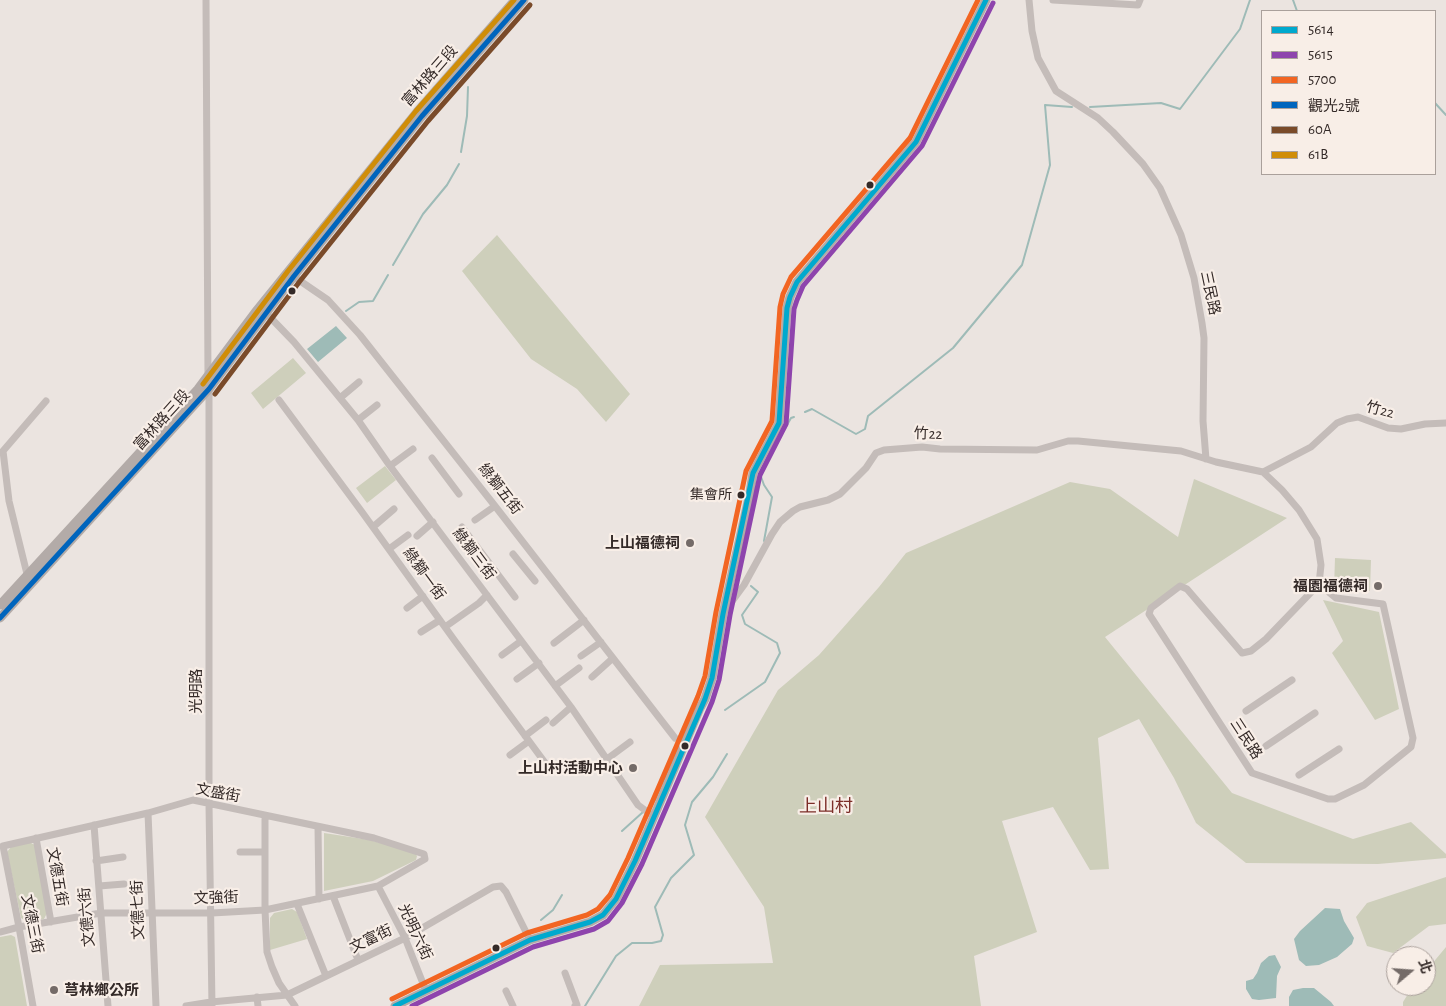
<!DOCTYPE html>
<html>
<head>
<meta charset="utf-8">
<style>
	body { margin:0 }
	#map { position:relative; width:1446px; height:1006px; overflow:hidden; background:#ebe4e0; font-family:"Alegreya Sans","Noto Sans TC",sans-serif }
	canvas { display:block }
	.legend { position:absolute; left:1261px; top:10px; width:175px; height:165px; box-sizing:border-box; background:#f8eee7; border:1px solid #aaa09b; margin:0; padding:6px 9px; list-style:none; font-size:15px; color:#342a28 }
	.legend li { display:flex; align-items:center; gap:10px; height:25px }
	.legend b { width:25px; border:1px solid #aaa09b }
	.north { position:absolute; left:1386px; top:946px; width:50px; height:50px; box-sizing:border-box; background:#f8eee7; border:1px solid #aaa09b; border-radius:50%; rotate:72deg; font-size:14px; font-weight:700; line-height:20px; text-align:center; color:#342a28 }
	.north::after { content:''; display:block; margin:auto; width:18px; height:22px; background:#746b68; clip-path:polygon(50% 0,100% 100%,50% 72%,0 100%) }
</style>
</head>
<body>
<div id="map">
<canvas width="1446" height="1006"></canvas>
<ul class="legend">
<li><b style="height:6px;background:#00a9ce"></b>5614</li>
<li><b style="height:6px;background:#8e44ad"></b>5615</li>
<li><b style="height:6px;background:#f26522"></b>5700</li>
<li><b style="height:6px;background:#0065bd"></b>觀光2號</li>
<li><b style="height:6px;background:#7a4b2a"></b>60A</li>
<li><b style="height:6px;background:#d08d08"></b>61B</li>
</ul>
<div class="north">北</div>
</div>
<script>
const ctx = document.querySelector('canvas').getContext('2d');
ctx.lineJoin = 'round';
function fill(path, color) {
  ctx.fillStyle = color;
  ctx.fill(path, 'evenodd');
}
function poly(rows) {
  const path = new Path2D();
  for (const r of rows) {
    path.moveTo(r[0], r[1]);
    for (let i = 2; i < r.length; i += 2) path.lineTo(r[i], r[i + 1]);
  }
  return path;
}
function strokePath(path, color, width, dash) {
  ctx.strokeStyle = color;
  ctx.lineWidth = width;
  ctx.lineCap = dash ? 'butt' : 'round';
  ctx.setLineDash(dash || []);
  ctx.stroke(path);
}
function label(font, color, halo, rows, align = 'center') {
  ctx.font = font + ' "Alegreya Sans","Noto Sans TC",sans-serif';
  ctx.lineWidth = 4.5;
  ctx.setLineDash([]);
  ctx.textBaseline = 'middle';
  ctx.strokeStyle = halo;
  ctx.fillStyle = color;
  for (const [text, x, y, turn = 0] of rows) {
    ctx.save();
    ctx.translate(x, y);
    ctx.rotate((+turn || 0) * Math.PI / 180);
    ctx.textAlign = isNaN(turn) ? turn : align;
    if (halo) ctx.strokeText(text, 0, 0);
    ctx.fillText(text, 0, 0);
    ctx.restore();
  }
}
const green = poly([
	[497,235,630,394,606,422,577,389,531,359,462,271],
	[293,358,306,373,263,409,251,393],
	[385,466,396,480,367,503,356,488],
	[1194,479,1287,518,1105,637,1232,793,1353,839,1411,822,1446,854,1446,858,1378,864,1246,863,1196,823,1174,778,1139,719,1098,738,1109,869,1090,870,1053,807,1002,821,1037,932,974,956,981,1006,639,1006,660,965,773,963,764,907,705,817,778,690,819,655,879,587,906,553,1070,482,1110,489,1178,537],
	[1335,558,1371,560,1370,591,1334,589],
	[1323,600,1379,612,1399,709,1375,720,1332,653,1343,641],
	[324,833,370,840,415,853,417,856,416,860,373,881,324,891],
	[29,842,35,845,47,913,44,919,28,922,21,918,7,852,11,847],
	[1446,877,1446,924,1429,926,1393,953,1367,946,1356,917,1367,903],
	[292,909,297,912,307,939,270,950,270,918,274,913],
	[11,935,15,937,27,1006,0,1006,0,937],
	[1446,947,1446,1006,1403,1006,1403,1002,1413,986,1426,986,1426,971]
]);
const water = poly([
	[336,326,347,338,318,362,307,349],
	[1325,908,1340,909,1344,921,1354,938,1352,944,1337,957,1319,965,1306,966,1299,960,1294,939,1300,931],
	[1275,955,1281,967,1277,976,1276,998,1259,1000,1252,999,1246,989,1246,981,1253,979,1257,973,1261,963,1269,956],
	[1303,988,1314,988,1331,1002,1334,1006,1289,1006,1289,997,1293,990]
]);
const stream = poly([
	[1293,0,1297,11],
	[1435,103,1446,115],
	[1090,107,1161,103,1180,109,1240,29,1250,0],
	[461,152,467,116,468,87],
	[393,265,423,214,447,185,459,164],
	[346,311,359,302,373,301,388,275],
	[805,412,812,409,856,434,865,429,868,416,953,348,1022,265,1050,165,1045,105,1072,107],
	[764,541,772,497,764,485,760,474,783,432,791,418,794,417],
	[725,710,765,682,780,653,777,643,745,624,742,615,758,592,751,586],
	[650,806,655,800,690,720],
	[622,831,643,812],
	[541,920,553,910,562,895],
	[585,1006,616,956,632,943,652,943,661,941,663,935,655,907,671,878,694,855,685,825,692,802,713,777,727,754]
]);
const minor = poly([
	[206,0,208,377],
	[1029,0,1032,31,1038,58,1056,91,1098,118,1113,132,1143,164,1160,188,1181,235,1194,278,1202,323,1204,338,1203,421,1206,459],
	[1053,0,1138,5,1140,0],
	[290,274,328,300,360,335,495,506,675,738],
	[266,313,294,342,358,420,390,466,571,707,638,805,653,816],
	[209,388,209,804,212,1006],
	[340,398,359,382],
	[279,400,362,512,455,641,546,764],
	[358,420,377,405],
	[432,458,459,494],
	[390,466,413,449],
	[1263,472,1311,447,1337,423,1347,419,1358,417,1388,428,1401,429,1425,424,1446,423],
	[475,520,495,506],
	[373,527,394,509],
	[462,527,515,597],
	[417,536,433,522],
	[389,549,408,535],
	[513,554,535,581],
	[27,574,9,501,3,451,46,401],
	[407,608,423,596],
	[725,611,744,585,772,534,780,522,793,511,800,507,828,500,840,494,866,468,876,453,884,450,922,447,940,449,1037,450,1068,441,1078,441,1181,451,1216,462,1263,472,1282,490,1299,510,1317,539,1321,565,1319,584,1336,598,1383,604,1413,738,1411,747,1364,785,1335,799,1328,799,1252,773,1149,614,1151,608,1180,586,1187,589,1242,653,1251,651,1266,639,1319,584],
	[445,627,479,603,487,595],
	[421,632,440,620],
	[554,643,584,620],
	[502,655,521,641],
	[581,656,601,642],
	[592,677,613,658],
	[517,679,539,663],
	[555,686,579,668],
	[1246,711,1292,680],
	[553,723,571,707],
	[525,736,546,720],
	[1266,746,1315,713],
	[510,755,529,741],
	[607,759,630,742],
	[1299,775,1339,749],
	[148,813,156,1006],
	[265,816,265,910,267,952,272,967,279,983,295,1006],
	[94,825,108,1006],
	[318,827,319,899],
	[36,838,51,922],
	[240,852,265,852],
	[96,861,123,857],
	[99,886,124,884],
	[378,886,405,938,426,991],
	[333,896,358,960],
	[297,904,326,976],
	[0,932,19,927,101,913,212,913,265,910,378,886,425,859,424,854,374,838,193,800,148,813,3,846,19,927,33,1006],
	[565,973,577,1005,575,1006],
	[506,991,513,1006],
	[257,997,258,1006],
	[186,1006,211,1002,287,995,405,938,493,887,501,886,506,892,530,940]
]);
const major = poly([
	[0,605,198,389,257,310,417,112,515,0],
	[0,618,209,389,294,276,422,116,524,0],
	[395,1006,530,940,590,922,603,915,616,899,635,861,700,708,705,699,712,678,723,614,750,493,753,473,779,423,787,308,790,297,797,282,916,142,986,0]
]);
const bus1 = poly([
	[395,1006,530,940,590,922,603,915,616,899,635,861,705,699,712,678,723,614,753,473,779,423,787,308,790,297,797,282,916,142,986,0]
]);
const bus2 = poly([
	[412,1006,533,947,594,929,608,921,622,903,642,864,712,702,719,680,730,615,760,475,786,424,794,309,797,300,803,286,922,146,993,3]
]);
const bus3 = poly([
	[392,999,527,933,587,915,598,909,610,895,628,858,698,696,705,676,716,612,746,471,772,421,780,307,783,294,791,277,910,138,978,0]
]);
const bus4 = poly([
	[0,618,209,389,294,276,422,116,524,0]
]);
const bus5 = poly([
	[215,394,300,281,428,121,530,5]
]);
const bus6 = poly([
	[203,384,288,271,416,111,514,0]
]);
const markers = [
	[870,185,4.5,"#342a28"],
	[292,291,4.5,"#342a28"],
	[741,495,4.5,"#342a28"],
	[690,543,5,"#746b68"],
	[1378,586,5,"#746b68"],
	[685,746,4.5,"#342a28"],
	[633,768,5,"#746b68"],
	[496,948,4.5,"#342a28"],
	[54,990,5,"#746b68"]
];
const busNames = [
	["集會所",732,495]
];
const streetNames = [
	["富林路三段",430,76,-49],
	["三民路",1210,293,78],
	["竹22",1380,410,15],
	["富林路三段",162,420,-48],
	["竹22",928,434,2],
	["綠獅五街",500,489,52],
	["綠獅三街",474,554,53],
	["綠獅一街",424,574,54],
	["光明路",196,691,-90],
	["三民路",1246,739,57],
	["文盛街",218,793,10],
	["文德五街",57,877,80],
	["文強街",216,898,-2],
	["文德七街",138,910,-92],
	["文德六街",87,917,-95],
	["文德三街",32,924,79],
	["光明六街",415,932,65],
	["文富街",371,939,-26]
];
const poiNames = [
	["上山福德祠",680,543],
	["福園福德祠",1368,586],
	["上山村活動中心",623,768],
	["芎林鄉公所",64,990,"left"]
];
const quarterNames = [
	["上山村",826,807]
];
fill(green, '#cecfbb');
fill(water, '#9ebbb7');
strokePath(stream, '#9ebbb7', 2);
strokePath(minor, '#c4bcb9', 7);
strokePath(major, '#b3aba8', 9);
strokePath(bus1, '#00a9ce', 5);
strokePath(bus2, '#8e44ad', 5);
strokePath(bus3, '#f26522', 5);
strokePath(bus4, '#0065bd', 5);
strokePath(bus5, '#7a4b2a', 5);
strokePath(bus6, '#d08d08', 5);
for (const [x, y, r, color] of markers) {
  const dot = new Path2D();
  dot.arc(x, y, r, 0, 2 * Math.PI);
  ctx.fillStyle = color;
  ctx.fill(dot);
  strokePath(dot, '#f8eee7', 2);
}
label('14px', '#342a28', '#f8eee7', busNames, 'right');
label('15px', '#342a28', '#f8eee7', streetNames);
label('bold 15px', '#342a28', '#f8eee7', poiNames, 'right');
label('18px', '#7c2e28', '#f8eee7', quarterNames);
</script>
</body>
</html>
